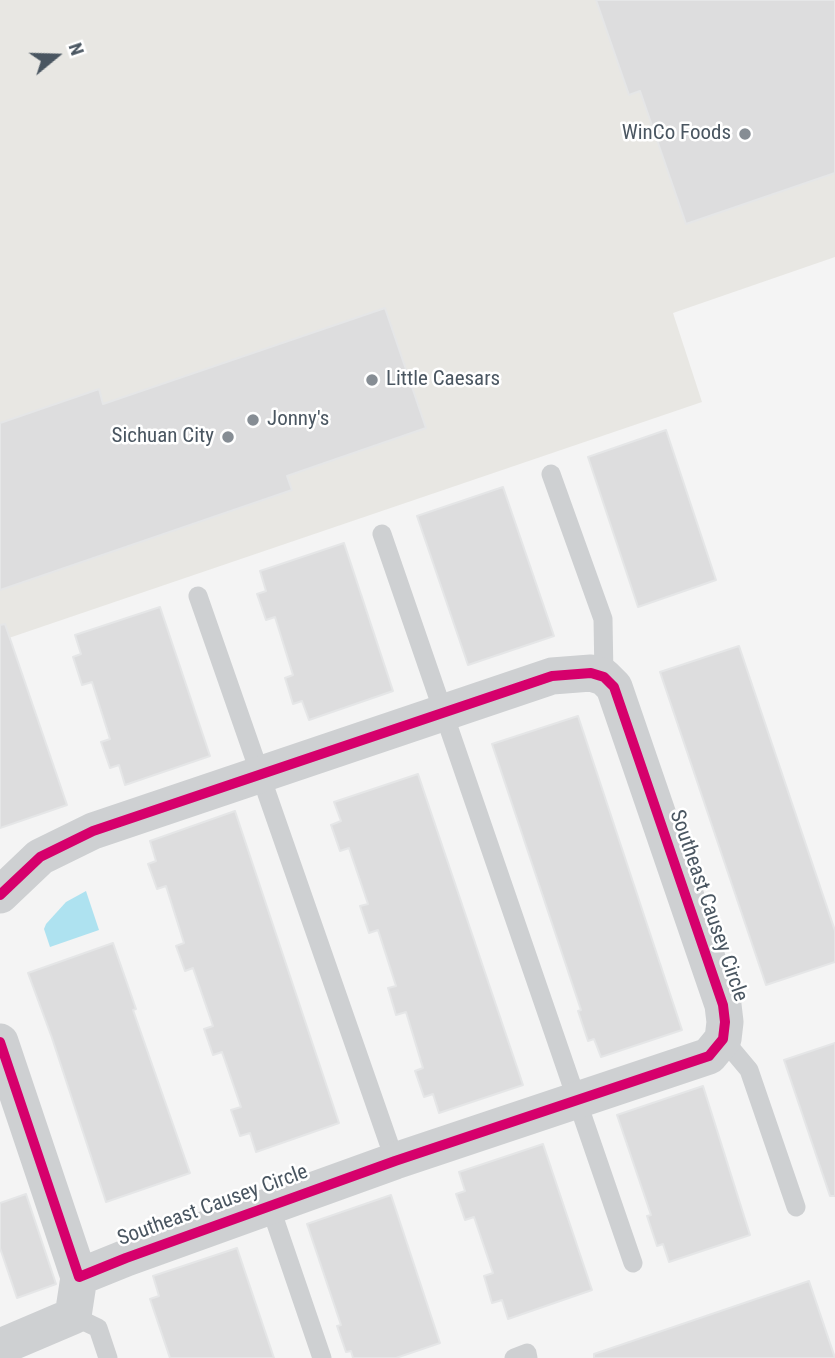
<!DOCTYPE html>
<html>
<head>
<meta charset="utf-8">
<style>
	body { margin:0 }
	#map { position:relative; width:835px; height:1358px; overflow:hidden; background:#f4f4f4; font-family:"Roboto Condensed",sans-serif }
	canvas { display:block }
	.north { position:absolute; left:21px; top:21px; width:70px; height:70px; -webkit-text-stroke:5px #fff; paint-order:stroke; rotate:71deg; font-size:19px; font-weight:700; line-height:28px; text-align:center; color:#4a5661 }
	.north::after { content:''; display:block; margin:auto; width:24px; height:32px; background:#4a5661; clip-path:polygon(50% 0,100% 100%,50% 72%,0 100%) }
</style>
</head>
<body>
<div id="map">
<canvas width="835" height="1358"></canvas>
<div class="north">N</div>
</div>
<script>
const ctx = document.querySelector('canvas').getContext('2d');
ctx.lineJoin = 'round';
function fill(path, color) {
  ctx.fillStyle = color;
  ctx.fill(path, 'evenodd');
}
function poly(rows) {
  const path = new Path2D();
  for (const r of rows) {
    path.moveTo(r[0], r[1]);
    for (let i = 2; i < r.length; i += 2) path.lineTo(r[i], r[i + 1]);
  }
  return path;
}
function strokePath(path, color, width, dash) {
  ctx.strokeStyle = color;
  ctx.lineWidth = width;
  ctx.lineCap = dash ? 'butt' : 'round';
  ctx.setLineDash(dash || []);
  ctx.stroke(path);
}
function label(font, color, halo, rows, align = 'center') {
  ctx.font = font + ' "Roboto Condensed",sans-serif';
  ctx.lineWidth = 5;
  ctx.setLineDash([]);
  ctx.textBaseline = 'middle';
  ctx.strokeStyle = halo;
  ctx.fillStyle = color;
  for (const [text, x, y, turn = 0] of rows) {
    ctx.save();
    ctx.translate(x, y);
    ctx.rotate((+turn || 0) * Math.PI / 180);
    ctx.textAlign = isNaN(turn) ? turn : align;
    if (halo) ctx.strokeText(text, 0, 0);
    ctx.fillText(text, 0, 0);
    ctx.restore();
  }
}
const commercial = poly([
	[0,0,835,0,835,257,673,313,702,402,0,641]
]);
const water = poly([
	[86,891,99,930,50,947,44,929,46,924,66,902]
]);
const building = poly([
	[596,0,835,0,835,173,686,224,640,91,629,95,596,0],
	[385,308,426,428,287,476,292,490,0,590,0,423,99,389,103,404,385,308],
	[666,430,716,580,638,607,588,457,666,430],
	[503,487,554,636,468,665,417,516,503,487],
	[344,543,393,691,309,720,302,701,293,704,285,678,293,675,275,617,266,620,257,594,266,591,260,571,344,543],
	[160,607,210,756,125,785,119,765,110,768,101,742,110,739,92,682,82,685,73,657,81,654,75,635,160,607],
	[5,624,67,805,0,828,0,625,5,624],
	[739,646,835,931,835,962,766,985,660,672,739,646],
	[578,716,682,1030,601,1057,594,1039,588,1041,578,1011,581,1010,492,744,578,716],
	[418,774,523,1085,439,1113,433,1094,424,1097,415,1071,423,1068,406,1012,396,1015,388,988,396,986,378,930,369,933,360,906,368,904,349,848,340,851,331,825,341,821,334,802,418,774],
	[235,811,339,1123,256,1152,250,1133,240,1136,231,1110,241,1107,222,1052,213,1055,204,1029,213,1026,193,968,185,971,176,946,184,943,166,886,157,889,148,864,156,861,150,841,235,811],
	[113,943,136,1009,133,1010,190,1173,106,1202,52,1038,28,973,113,943],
	[835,1043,835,1196,830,1196,784,1060,835,1043],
	[703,1086,750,1235,669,1262,663,1244,657,1246,647,1216,651,1215,617,1115,703,1086],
	[543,1144,592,1290,508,1319,502,1300,492,1303,484,1276,493,1273,474,1217,465,1220,456,1194,465,1191,459,1172,543,1144],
	[26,1194,56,1284,17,1298,0,1248,0,1203,26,1194],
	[391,1195,440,1343,396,1358,353,1358,351,1351,346,1352,337,1326,341,1325,307,1224,391,1195],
	[237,1248,274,1358,170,1358,150,1299,159,1296,153,1276,237,1248],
	[809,1281,835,1358,594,1358,594,1354,809,1281]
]);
const lane = poly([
	[551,474,603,619,604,677],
	[382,534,633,1263],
	[198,596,395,1161],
	[723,1039,749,1070,796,1207],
	[270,1206,322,1358],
	[73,1316,98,1328,108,1358],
	[514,1358,527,1353,528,1358]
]);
const street = poly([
	[0,895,40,857,93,831,552,676,591,673,604,677,614,687,723,1005,725,1022,723,1039,709,1056,395,1161,126,1258,79,1277,0,1042],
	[0,1347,73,1316,79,1277]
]);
const cycleway = poly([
	[0,895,40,857,93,831,552,676,591,673,604,677,614,687,723,1005,725,1022,723,1039,709,1056,395,1161,126,1258,79,1277,0,1042]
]);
const markers = [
	[745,134,7,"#868d94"],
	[372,380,7,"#868d94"],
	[253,420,7,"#868d94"],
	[228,437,7,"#868d94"]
];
const poiNames = [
	["WinCo Foods",731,134],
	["Little Caesars",386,380,"left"],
	["Jonny's",267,420,"left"],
	["Sichuan City",214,437]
];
const streetNames = [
	["Southeast Causey Circle",708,906,71],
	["Southeast Causey Circle",213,1206,-20]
];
fill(commercial, '#e8e7e3');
fill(water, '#aee2f0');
fill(building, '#ddddde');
strokePath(building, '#e5e6e7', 2);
strokePath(lane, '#ced0d2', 19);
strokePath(street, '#ced0d2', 37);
strokePath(cycleway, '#d6006c', 10);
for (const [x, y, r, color] of markers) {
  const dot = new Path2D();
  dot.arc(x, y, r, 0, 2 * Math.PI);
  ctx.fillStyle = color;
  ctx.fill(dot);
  strokePath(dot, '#fff', 2.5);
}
label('21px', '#4a5661', '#fff', poiNames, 'right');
label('21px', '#4a5661', '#fff', streetNames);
</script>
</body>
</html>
